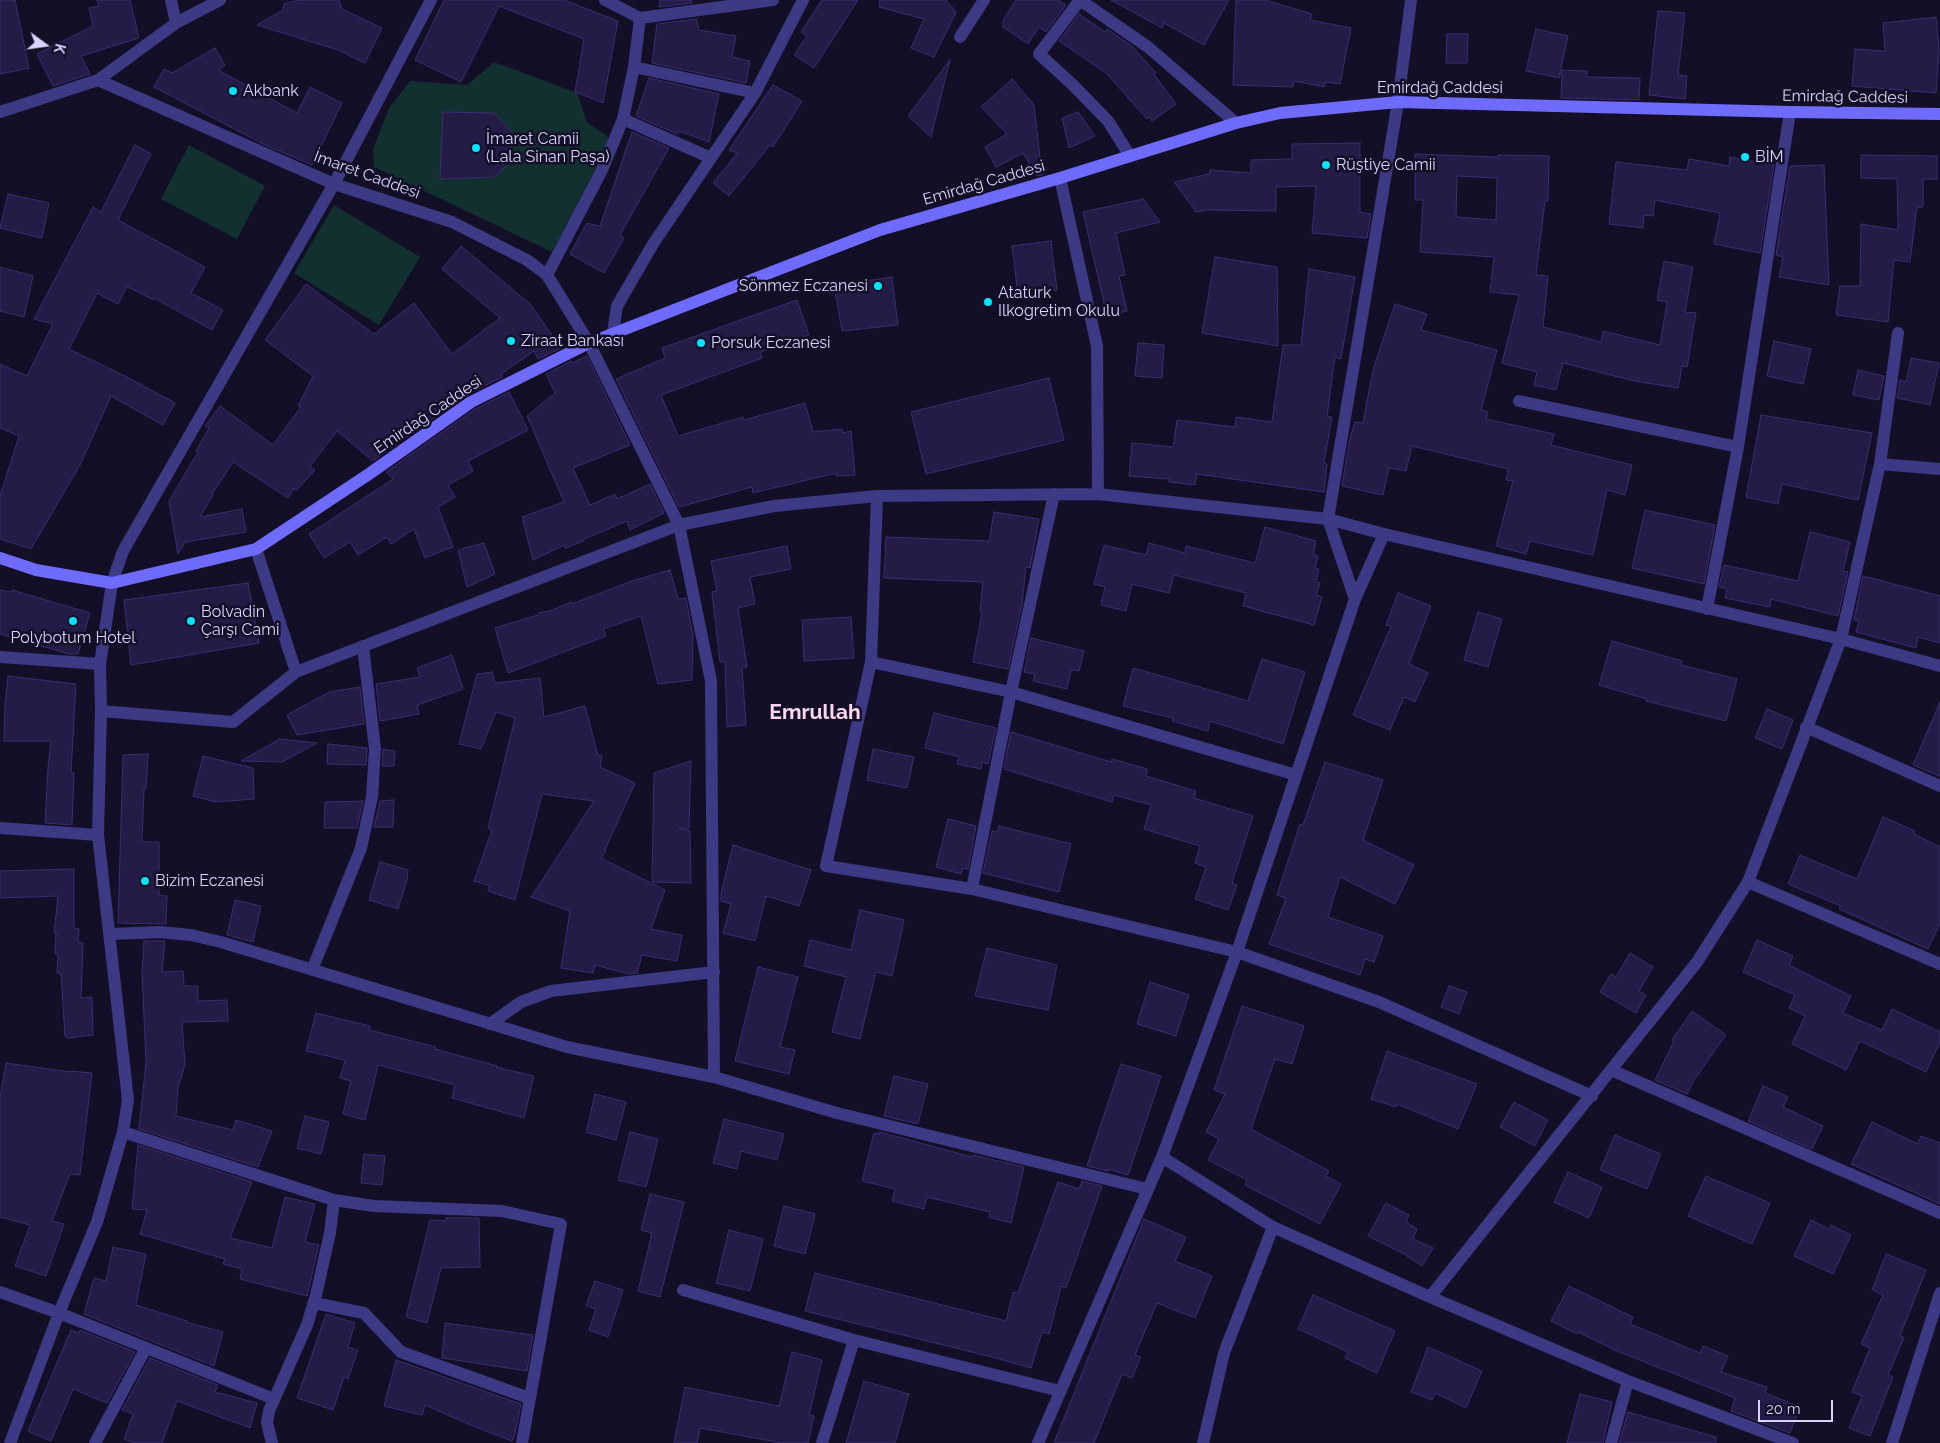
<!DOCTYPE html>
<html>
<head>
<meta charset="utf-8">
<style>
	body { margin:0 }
	#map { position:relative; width:1940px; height:1443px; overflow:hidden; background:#130f26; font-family:Raleway,sans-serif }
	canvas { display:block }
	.north { position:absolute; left:20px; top:20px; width:50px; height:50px; -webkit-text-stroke:4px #130f26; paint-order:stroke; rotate:104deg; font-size:14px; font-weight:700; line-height:20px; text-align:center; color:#d9d4ff }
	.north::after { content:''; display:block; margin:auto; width:18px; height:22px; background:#d9d4ff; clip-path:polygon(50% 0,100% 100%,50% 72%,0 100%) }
	.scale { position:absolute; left:1758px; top:1400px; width:75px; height:22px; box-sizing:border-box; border:2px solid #d9d4ff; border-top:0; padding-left:6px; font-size:15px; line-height:18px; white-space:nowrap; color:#d9d4ff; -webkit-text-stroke:4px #130f26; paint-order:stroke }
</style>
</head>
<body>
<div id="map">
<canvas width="1940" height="1443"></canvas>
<div class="north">K</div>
<div class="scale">20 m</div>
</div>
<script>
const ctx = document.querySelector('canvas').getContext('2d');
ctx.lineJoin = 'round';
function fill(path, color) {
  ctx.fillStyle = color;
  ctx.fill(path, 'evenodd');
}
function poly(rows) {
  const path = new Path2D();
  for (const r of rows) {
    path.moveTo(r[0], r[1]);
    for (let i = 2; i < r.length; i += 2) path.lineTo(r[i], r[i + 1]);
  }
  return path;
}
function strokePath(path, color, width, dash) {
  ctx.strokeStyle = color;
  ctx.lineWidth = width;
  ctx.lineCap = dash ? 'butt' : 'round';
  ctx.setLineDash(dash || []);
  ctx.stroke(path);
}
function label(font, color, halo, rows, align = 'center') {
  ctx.font = font + ' Raleway,sans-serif';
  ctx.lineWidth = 5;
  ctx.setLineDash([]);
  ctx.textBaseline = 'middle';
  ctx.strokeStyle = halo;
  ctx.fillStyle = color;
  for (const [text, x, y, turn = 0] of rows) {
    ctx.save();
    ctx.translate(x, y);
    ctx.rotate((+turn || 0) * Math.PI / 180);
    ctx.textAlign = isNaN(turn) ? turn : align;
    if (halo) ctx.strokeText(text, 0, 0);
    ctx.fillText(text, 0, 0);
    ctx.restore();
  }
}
const green = poly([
	[494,62,577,93,587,122,611,139,552,252,374,167,373,149,389,108,410,81,467,85],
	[189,145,265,186,237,239,161,199],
	[334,205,420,257,379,325,294,273]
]);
const building = poly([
	[0,0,15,0,29,68,0,74,0,0],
	[97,0,130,0,139,38,81,56,90,74,53,86,37,54,93,26,89,8,99,6,97,0],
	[299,0,339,0,342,9,382,28,365,63,338,50,257,25,283,10,284,4,299,0],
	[444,0,564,0,618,21,603,103,575,92,584,39,499,6,461,82,415,60,444,0],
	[660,0,691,0,692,3,659,7,660,0],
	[822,0,858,0,814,68,794,55,807,36,801,32,822,0],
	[880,0,946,0,956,12,934,57,911,48,924,19,879,7,880,0],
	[1016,0,1058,0,1066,5,1046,32,1039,27,1028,44,1003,27,1003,20,1016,0],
	[1111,0,1229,0,1204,45,1164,23,1162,28,1111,0],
	[1236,0,1265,0,1312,14,1310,20,1351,28,1340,84,1325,82,1324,87,1294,81,1293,87,1233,85,1236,0],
	[1658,11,1685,13,1678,75,1687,76,1685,99,1649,95,1658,11],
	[1079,14,1105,32,1107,29,1132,46,1156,73,1154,74,1176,104,1152,121,1149,117,1147,119,1106,73,1059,41,1079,14],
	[1936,17,1939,50,1936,93,1852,86,1855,49,1885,51,1883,23,1936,17],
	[696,19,699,30,736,36,732,57,750,61,746,83,652,63,657,24,696,19],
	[1536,29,1568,36,1559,78,1526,71,1536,29],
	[1447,34,1468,34,1467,63,1446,63,1447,34],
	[215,48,225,65,218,70,297,113,310,87,342,103,312,165,265,145,154,87,164,69,172,73,215,48],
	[950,60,931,137,908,116,950,60],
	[1562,70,1587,71,1587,77,1640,78,1639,100,1561,98,1562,70],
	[649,78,719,94,709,142,679,131,677,134,636,116,649,78],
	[1012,79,1034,105,1042,175,1037,176,1023,153,996,167,985,147,1007,134,981,107,1012,79],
	[773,85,802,101,773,147,770,145,729,196,713,183,737,153,729,150,773,85],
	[443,112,494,113,512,132,509,163,494,177,440,179,443,112],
	[1078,112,1095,136,1069,148,1062,118,1078,112],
	[632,132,669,148,620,235,624,238,604,273,570,254,587,223,600,226,632,132],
	[1360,143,1360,212,1371,214,1367,238,1312,233,1316,186,1276,187,1276,211,1207,210,1196,212,1174,182,1209,174,1210,170,1251,173,1251,160,1292,159,1292,144,1360,143],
	[135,145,151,154,118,220,205,267,191,293,223,310,212,330,154,298,153,300,127,286,118,304,97,293,69,349,127,377,175,403,163,425,111,396,80,465,31,549,0,539,0,496,19,436,0,428,0,364,27,376,53,324,34,319,93,207,101,212,135,145],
	[1415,154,1498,157,1498,155,1549,156,1548,201,1545,201,1536,275,1548,276,1543,327,1601,342,1603,331,1660,345,1667,302,1657,300,1664,261,1693,267,1685,312,1696,313,1687,367,1682,366,1678,388,1634,381,1563,363,1556,390,1534,385,1537,372,1502,363,1519,295,1490,292,1494,257,1420,252,1423,200,1415,200,1415,154],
	[1457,176,1497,178,1496,220,1456,217,1457,176],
	[1861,155,1937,156,1937,179,1923,179,1923,207,1917,207,1910,262,1894,260,1888,322,1836,315,1840,286,1860,286,1861,224,1898,230,1897,179,1861,178,1861,155],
	[1730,157,1774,165,1760,253,1714,244,1720,213,1655,200,1653,216,1644,215,1643,228,1609,224,1616,162,1687,170,1689,159,1729,166,1730,157],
	[1824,165,1829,285,1779,277,1783,257,1776,255,1790,166,1824,165],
	[8,194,49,203,42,238,0,228,8,194],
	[1143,199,1160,222,1116,233,1125,275,1119,276,1127,311,1107,316,1083,212,1143,199],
	[1051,241,1057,290,1018,295,1012,246,1051,241],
	[461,246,530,304,561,348,538,359,534,351,501,374,502,377,466,395,373,461,337,431,310,466,315,470,297,490,294,488,288,498,233,462,212,494,213,495,200,517,242,509,246,532,185,542,178,554,169,501,198,452,196,451,209,428,205,426,220,406,273,445,301,407,298,406,313,376,265,340,306,284,374,334,414,303,452,354,500,318,442,269,461,246],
	[1215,257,1277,267,1278,346,1202,333,1215,257],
	[0,267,33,276,24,317,0,311,0,267],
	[1309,269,1355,277,1341,359,1335,357,1327,416,1332,417,1324,463,1327,464,1324,492,1197,474,1195,485,1169,482,1169,479,1129,476,1132,443,1173,447,1177,420,1235,427,1236,417,1272,422,1283,345,1301,345,1309,269],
	[892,277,898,325,842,331,834,286,892,277],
	[797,300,809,335,760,352,762,358,661,395,678,436,743,417,744,420,805,403,813,432,842,429,843,433,851,431,855,475,836,476,836,473,753,493,752,487,679,507,616,379,665,358,662,348,797,300],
	[1395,304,1427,314,1421,330,1497,350,1481,410,1488,412,1486,419,1554,434,1551,445,1632,465,1625,495,1607,490,1593,555,1530,541,1526,554,1496,546,1513,481,1506,480,1508,469,1412,446,1406,471,1389,468,1383,495,1342,486,1350,438,1355,422,1363,423,1373,370,1395,304],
	[1774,341,1811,349,1803,384,1767,376,1774,341],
	[1138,343,1164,345,1162,378,1135,376,1138,343],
	[587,356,630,445,573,468,590,505,615,494,617,499,650,484,664,513,630,530,627,521,584,539,584,541,565,548,564,545,533,560,522,517,564,502,527,416,555,393,546,374,571,361,572,363,587,356],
	[1911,358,1939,363,1930,405,1897,398,1900,380,1906,382,1911,358],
	[1858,370,1884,376,1879,400,1853,395,1858,370],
	[1049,378,1064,440,926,474,911,412,1049,378],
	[509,392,528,430,468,461,473,471,448,485,455,497,438,507,453,547,425,558,414,529,391,544,387,537,358,555,350,542,324,558,309,534,393,479,386,472,475,409,509,392],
	[1761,415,1872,433,1858,500,1782,484,1778,504,1746,497,1761,415],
	[1645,510,1715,525,1704,584,1632,568,1645,510],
	[994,512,1039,519,1030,568,1026,567,1022,604,1008,669,973,662,982,612,980,612,983,582,884,578,886,537,989,541,994,512],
	[1265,527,1316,541,1313,554,1318,556,1315,568,1319,569,1316,582,1320,583,1316,595,1322,597,1314,625,1243,606,1246,593,1174,575,1169,593,1132,584,1126,611,1101,605,1105,587,1094,584,1104,545,1146,555,1149,543,1185,553,1186,546,1255,563,1265,527],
	[1810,532,1850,542,1843,571,1848,572,1838,616,1771,599,1770,607,1725,598,1727,589,1719,587,1724,565,1798,581,1810,532],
	[484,543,495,574,467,587,458,550,484,543],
	[787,546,791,569,750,577,755,604,738,608,747,667,742,668,746,725,727,727,725,662,720,662,712,592,717,591,711,561,787,546],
	[670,570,678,599,686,598,693,636,692,680,658,684,641,616,603,629,606,636,508,673,495,628,538,615,538,613,550,611,571,602,572,604,632,581,670,570],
	[1863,576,1940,596,1940,643,1918,637,1916,648,1856,632,1859,621,1854,620,1863,576],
	[248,583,259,643,131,665,124,600,248,583],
	[0,590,12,592,12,590,90,613,78,654,69,654,0,634,0,590],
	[1398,593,1431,606,1409,664,1428,673,1415,702,1404,697,1390,730,1353,715,1391,626,1386,625,1398,593],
	[1478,612,1502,619,1488,667,1464,660,1478,612],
	[851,617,854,658,804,661,802,620,851,617],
	[1031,638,1084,651,1079,671,1071,670,1067,689,1033,681,1035,674,1024,672,1031,638],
	[1612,641,1682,661,1681,665,1737,679,1726,721,1646,701,1647,699,1599,685,1612,641],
	[452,655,463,689,417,705,419,714,380,721,376,684,420,677,417,668,452,655],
	[1262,659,1305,672,1283,744,1210,721,1208,731,1172,721,1173,718,1123,706,1133,668,1248,701,1262,659],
	[492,672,495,683,540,678,544,717,585,706,598,755,602,755,600,767,635,783,605,850,606,851,601,858,665,890,651,929,682,935,677,961,642,955,637,973,629,974,595,965,593,973,561,968,570,911,531,897,594,801,542,794,515,900,488,891,490,886,474,881,492,830,488,828,515,718,496,712,481,749,459,744,477,674,492,672],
	[8,676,76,684,71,773,74,773,72,825,45,823,48,768,51,741,4,741,5,704,8,676],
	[360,687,364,724,297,735,287,715,329,692,360,687],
	[1940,702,1940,776,1913,765,1940,702],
	[1767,709,1793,720,1782,749,1755,738,1767,709],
	[934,713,996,728,988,764,982,762,981,769,957,764,959,757,925,748,934,713],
	[1011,732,1111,762,1112,759,1147,769,1146,776,1196,791,1194,798,1253,816,1232,883,1237,885,1228,910,1195,899,1206,867,1195,863,1200,846,1144,829,1151,805,1114,795,1112,802,1004,769,1011,732],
	[280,739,317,743,282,762,241,761,280,739],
	[328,744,367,748,366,765,327,764,328,744],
	[383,749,395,751,394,766,382,766,383,749],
	[873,749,914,757,907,788,867,780,873,749],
	[148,754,146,789,144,789,142,842,159,842,159,895,167,896,166,924,118,923,123,755,148,754],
	[203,756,253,768,254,799,216,802,193,796,203,756],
	[691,761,689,828,679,828,690,831,691,883,652,882,654,773,691,761],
	[1325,762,1383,780,1363,840,1414,865,1395,904,1340,877,1328,917,1383,936,1374,962,1365,959,1360,975,1269,944,1286,898,1277,895,1300,824,1303,825,1325,762],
	[394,800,393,827,374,827,380,801,394,800],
	[363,801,357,828,324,828,325,802,363,801],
	[1883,817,1915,831,1914,834,1940,847,1940,923,1928,949,1839,909,1841,906,1788,884,1800,855,1857,879,1883,817],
	[948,819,976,826,968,869,963,868,961,874,936,867,948,819],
	[999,826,1071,844,1059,892,983,873,992,831,998,832,999,826],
	[733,845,811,870,799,906,766,896,755,941,723,933,731,904,721,901,721,893,733,845],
	[380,862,408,870,407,880,398,909,369,900,380,862],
	[74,869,74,928,79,929,78,942,83,943,81,998,92,997,93,1035,67,1038,65,1036,61,974,57,973,58,954,55,954,56,933,54,933,58,896,0,898,0,871,74,869],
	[235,900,261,906,253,942,227,935,235,900],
	[860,910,904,920,892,976,876,972,860,1039,832,1032,846,977,804,966,810,940,851,950,860,910],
	[1757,940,1793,956,1789,965,1851,996,1843,1013,1882,1030,1892,1009,1940,1032,1940,1042,1926,1072,1860,1041,1846,1070,1792,1044,1805,1016,1789,1008,1795,995,1743,972,1757,940],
	[144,941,165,941,162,972,183,971,184,986,198,986,198,1001,227,1000,228,1021,182,1022,185,1065,178,1088,176,1116,233,1130,236,1120,272,1131,258,1167,139,1129,146,1062,142,972,144,941],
	[987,948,1057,965,1048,1010,975,996,987,948],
	[1630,953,1653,967,1639,991,1646,995,1636,1013,1600,992,1611,974,1616,977,1630,953],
	[758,967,798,977,780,1047,795,1050,789,1074,735,1061,758,967],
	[1150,982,1189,995,1176,1036,1137,1024,1150,982],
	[1449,986,1467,992,1459,1014,1441,1007,1449,986],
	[1242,1006,1304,1026,1292,1064,1275,1059,1251,1129,1329,1171,1326,1176,1341,1184,1320,1224,1245,1185,1247,1180,1208,1160,1219,1139,1206,1132,1225,1094,1214,1090,1242,1006],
	[1692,1011,1726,1035,1694,1080,1687,1094,1655,1080,1674,1041,1672,1040,1692,1011],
	[316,1013,370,1026,369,1030,436,1047,435,1049,497,1066,496,1067,534,1076,524,1118,452,1098,455,1085,378,1065,365,1120,343,1114,351,1081,340,1078,345,1060,306,1051,316,1013],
	[1387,1051,1477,1084,1458,1129,1397,1104,1396,1107,1371,1099,1387,1051],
	[6,1063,70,1072,70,1071,92,1073,80,1175,70,1174,52,1221,64,1224,46,1276,15,1266,30,1225,0,1217,0,1097,6,1063],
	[1121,1064,1161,1076,1128,1175,1108,1169,1108,1171,1087,1166,1121,1064],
	[894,1076,928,1084,918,1124,884,1116,894,1076],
	[1763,1086,1788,1097,1783,1107,1823,1126,1812,1149,1748,1121,1763,1086],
	[595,1094,626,1102,616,1140,586,1132,595,1094],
	[1514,1102,1548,1120,1535,1146,1500,1127,1514,1102],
	[305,1116,329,1122,321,1154,297,1148,305,1116],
	[724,1119,784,1134,777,1160,741,1151,737,1169,713,1163,724,1119],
	[1872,1122,1918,1144,1921,1136,1940,1143,1940,1204,1851,1164,1872,1122],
	[630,1132,658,1139,646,1187,618,1180,630,1132],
	[880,1132,972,1157,973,1155,1024,1167,1011,1223,989,1217,990,1212,927,1197,924,1209,892,1201,895,1189,862,1181,874,1133,879,1134,880,1132],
	[1615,1135,1661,1154,1647,1189,1600,1170,1615,1135],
	[138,1145,252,1182,230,1238,272,1248,285,1197,315,1204,305,1242,319,1245,307,1296,240,1279,242,1269,223,1264,225,1259,140,1234,147,1210,132,1209,138,1145],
	[364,1154,385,1156,382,1185,361,1183,364,1154],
	[1568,1172,1602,1187,1589,1218,1554,1202,1568,1172],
	[1706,1176,1770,1203,1752,1244,1688,1216,1706,1176],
	[1082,1181,1102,1186,1066,1288,1061,1286,1049,1334,1042,1332,1031,1368,992,1357,805,1311,815,1273,1006,1321,1013,1292,1018,1293,1058,1182,1079,1189,1082,1181],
	[650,1194,684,1202,660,1297,638,1291,652,1233,641,1230,650,1194],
	[1386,1203,1409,1215,1406,1222,1417,1229,1413,1239,1433,1248,1422,1266,1404,1254,1368,1236,1386,1203],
	[784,1206,815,1214,805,1254,774,1246,784,1206],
	[446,1218,479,1218,480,1267,441,1268,427,1323,406,1317,430,1220,446,1221,446,1218],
	[1144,1219,1186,1237,1175,1261,1212,1276,1195,1318,1157,1303,1135,1355,1141,1357,1132,1378,1122,1374,1094,1443,1054,1443,1144,1219],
	[1811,1220,1829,1229,1831,1225,1851,1235,1833,1274,1794,1256,1811,1220],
	[729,1230,763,1239,750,1291,716,1283,729,1230],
	[113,1247,146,1254,136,1305,187,1321,186,1322,223,1332,214,1366,84,1314,94,1278,106,1281,113,1247],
	[1886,1254,1926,1270,1900,1336,1904,1338,1888,1375,1893,1377,1870,1436,1849,1428,1862,1396,1852,1392,1870,1348,1861,1344,1883,1295,1872,1290,1886,1254],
	[595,1281,623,1290,608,1337,589,1330,596,1309,586,1306,595,1281],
	[1569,1286,1633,1317,1630,1324,1700,1353,1703,1346,1728,1356,1721,1372,1767,1387,1765,1393,1800,1407,1790,1433,1731,1411,1735,1398,1617,1351,1578,1332,1577,1334,1551,1321,1569,1286],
	[1313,1295,1395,1331,1377,1373,1345,1358,1348,1352,1298,1329,1313,1295],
	[326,1314,355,1323,348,1347,358,1350,348,1379,344,1377,333,1410,297,1398,326,1314],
	[445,1323,533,1335,527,1371,442,1358,445,1323],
	[71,1330,79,1333,80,1330,135,1352,107,1403,73,1389,51,1441,28,1431,71,1330],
	[1428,1347,1482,1371,1466,1408,1435,1393,1432,1400,1411,1392,1428,1347],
	[792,1352,822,1360,809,1415,814,1416,808,1443,782,1443,700,1428,697,1443,674,1443,685,1387,779,1406,792,1352],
	[150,1358,218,1385,215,1392,257,1403,250,1428,177,1401,162,1443,134,1443,124,1439,133,1414,122,1410,150,1358],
	[396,1360,521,1404,515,1434,512,1441,473,1426,425,1405,422,1415,384,1406,396,1360],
	[864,1381,909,1394,895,1443,846,1443,864,1381],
	[1580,1394,1612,1402,1603,1443,1567,1443,1580,1394],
	[1628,1412,1716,1437,1716,1443,1619,1443,1628,1412]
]);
const service = poly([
	[490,1024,521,1002,551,991,714,972],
	[59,1313,274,1399],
	[95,1443,146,1348]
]);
const minor = poly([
	[171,0,176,23],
	[605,0,640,18,773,0],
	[1080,0,1039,54,1073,85,1108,121,1130,156],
	[1080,0,1148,47,1236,123],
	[960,37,984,0],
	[634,67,755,93],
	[98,80,334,184,452,222,527,260,547,275,589,343,679,525,711,681,714,1077],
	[0,112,98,80,176,23,220,0],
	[623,119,711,158],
	[1060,178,1097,346,1098,494],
	[547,275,602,170,623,119,634,67,640,18],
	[613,333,617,306,653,244,755,93,803,0],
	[1519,401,1738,447],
	[1880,464,1898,333],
	[877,496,871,662,826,866,972,889,1237,952,1379,1002,1592,1096],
	[256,549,296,672],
	[1355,599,1384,534],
	[1707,609,1738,447,1790,112],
	[0,657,100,664],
	[871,662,1011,692,1296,775],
	[101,711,233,722,296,672,679,525,774,506,877,496,1098,494,1328,519,1384,534,1841,639,1940,666],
	[1806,727,1940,786],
	[0,828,98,835],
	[1748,882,1940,964],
	[972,889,1011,692,1054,494],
	[110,934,160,932,191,935,221,942,567,1047,714,1077,837,1113,1147,1189],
	[312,970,361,848,372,797,375,749,363,646],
	[1611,1070,1940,1213],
	[123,1132,334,1200,374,1206,502,1211,561,1224,522,1443],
	[1162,1157,1273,1227,1430,1297,1628,1381,1793,1443],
	[683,1290,854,1340,1060,1391],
	[0,1292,59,1313],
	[1430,1297,1697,962,1748,882,1841,639,1880,464,1940,469],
	[314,1303,364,1313,401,1352,529,1398],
	[272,1443,267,1423,269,1411,307,1325,316,1295,330,1233,334,1200],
	[822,1443,854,1340],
	[1203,1443,1224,1353,1273,1227],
	[1611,1443,1628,1381],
	[1892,1443,1940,1293]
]);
const tertiary = poly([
	[10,1443,59,1313,97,1222,123,1132,128,1100,98,835,101,711,100,664,112,583,123,551,334,184,431,0],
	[1038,1443,1162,1157,1237,952,1355,599,1328,519,1398,102,1411,0]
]);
const secondary = poly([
	[0,558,36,570,112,583,256,549,369,474,471,402,589,343,880,230,1060,178,1236,123,1280,113,1398,102,1790,112,1940,114]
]);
const markers = [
	[233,91,5,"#00e5ff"],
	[476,148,5,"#00e5ff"],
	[1745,157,5,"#00e5ff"],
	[1326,165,5,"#00e5ff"],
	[878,286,5,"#00e5ff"],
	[988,302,5,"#00e5ff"],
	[511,341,5,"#00e5ff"],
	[701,343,5,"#00e5ff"],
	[73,621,5,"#00e5ff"],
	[191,621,5,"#00e5ff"],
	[145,881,5,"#00e5ff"]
];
const streetNames = [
	["Emirdağ Caddesi",1440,88],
	["Emirdağ Caddesi",1845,97,1],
	["İmaret Caddesi",367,175,20],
	["Emirdağ Caddesi",984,183,-16],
	["Emirdağ Caddesi",428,415,-34]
];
const poiNames = [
	["Akbank",243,91],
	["İmaret Camii",486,139],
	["(Lala Sinan Paşa)",486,157],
	["BİM",1755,157],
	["Rüştiye Camii",1336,165],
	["Sönmez Eczanesi",868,286,"right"],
	["Ataturk",998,293],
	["Ilkogretim Okulu",998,311],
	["Ziraat Bankası",521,341],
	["Porsuk Eczanesi",711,343],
	["Bolvadin",201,612],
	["Çarşı Cami",201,630],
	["Polybotum Hotel",73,638,"center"],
	["Bizim Eczanesi",155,881]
];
const districtNames = [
	["Emrullah",815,713]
];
fill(green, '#12302f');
fill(building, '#241b47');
strokePath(building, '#3b2d73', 1);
strokePath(service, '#3d3a85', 12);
strokePath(minor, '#3d3a85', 12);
strokePath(tertiary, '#3d3a85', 12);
strokePath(secondary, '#6f6bff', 12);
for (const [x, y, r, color] of markers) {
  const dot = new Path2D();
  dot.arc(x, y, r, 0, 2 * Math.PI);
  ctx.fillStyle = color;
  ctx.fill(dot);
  strokePath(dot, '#130f26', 2);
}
label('16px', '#d9d4ff', '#130f26', streetNames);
label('16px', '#d9d4ff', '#130f26', poiNames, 'left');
label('bold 21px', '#ffd6f0', '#130f26', districtNames);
</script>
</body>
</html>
